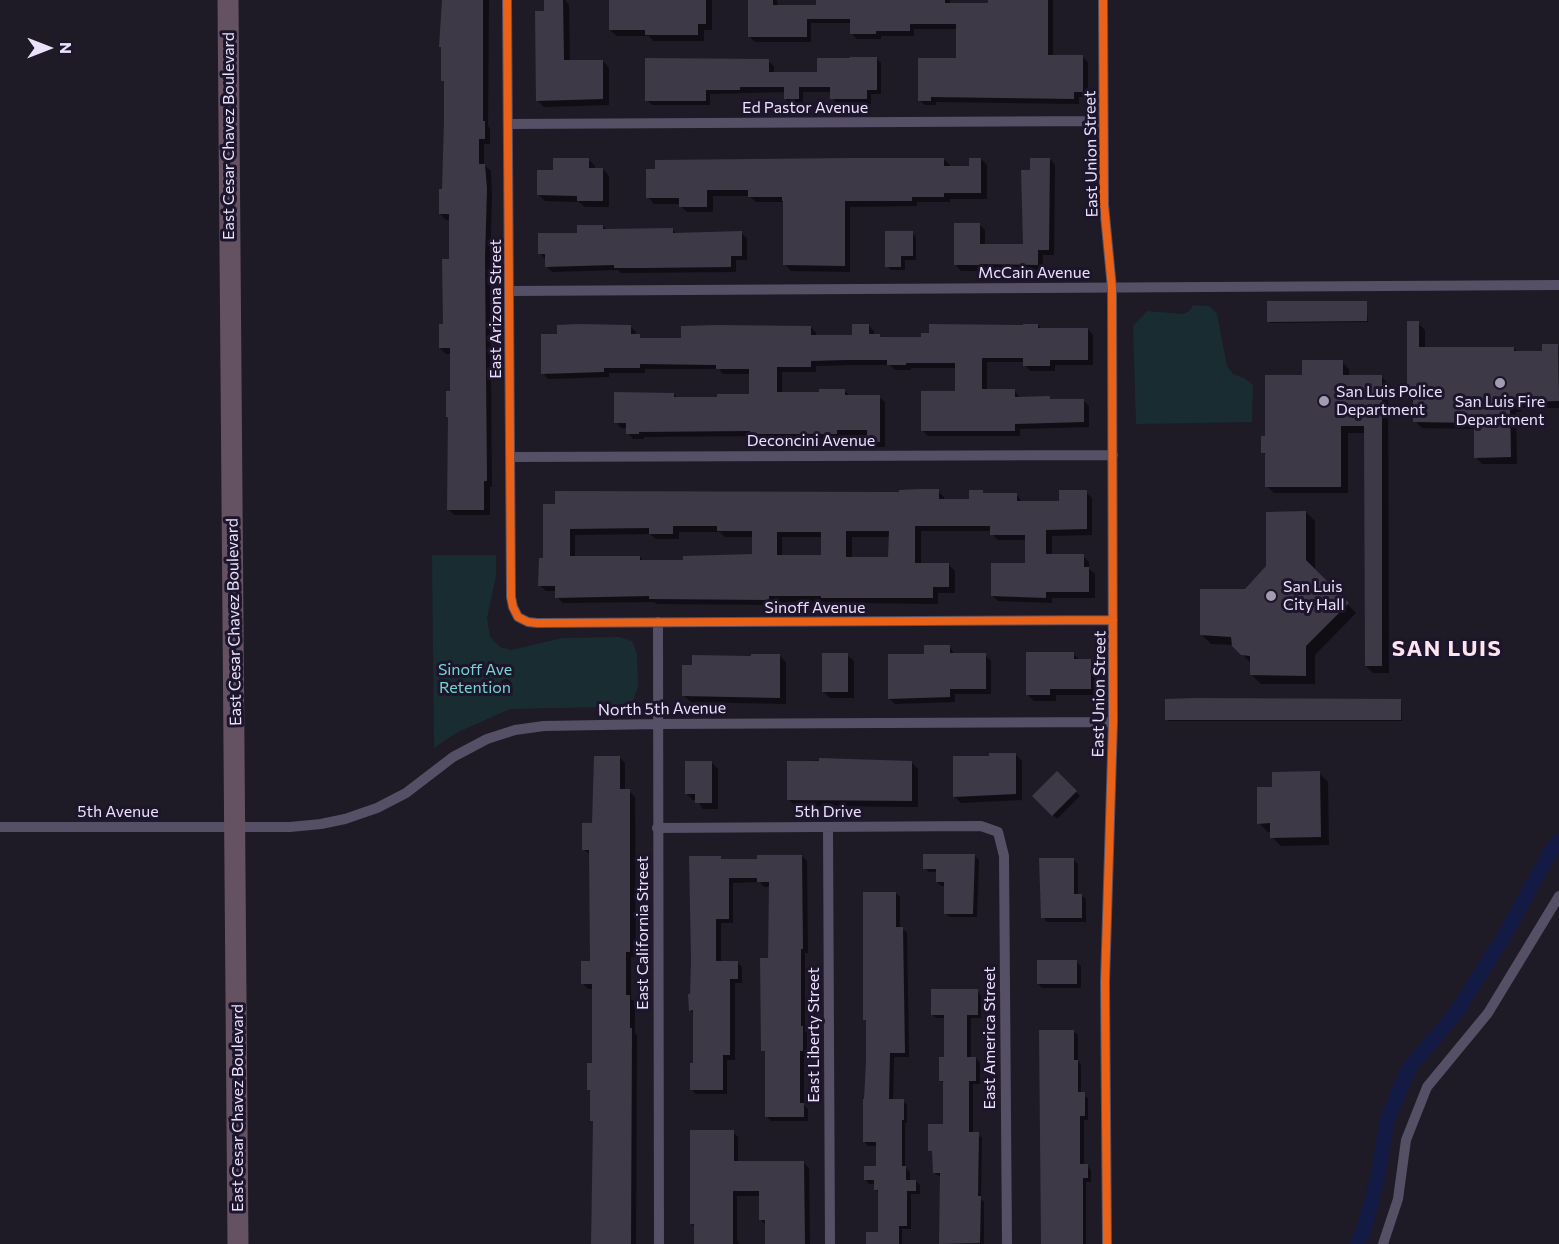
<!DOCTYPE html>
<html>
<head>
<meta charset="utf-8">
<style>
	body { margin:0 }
	#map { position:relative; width:1559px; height:1244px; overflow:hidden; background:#1e1a26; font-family:Commissioner,sans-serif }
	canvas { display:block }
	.north { position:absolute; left:18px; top:18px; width:60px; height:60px; -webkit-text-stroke:4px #1d152b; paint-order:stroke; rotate:90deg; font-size:16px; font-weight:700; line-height:24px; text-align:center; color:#eae1fc }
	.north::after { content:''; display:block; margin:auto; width:21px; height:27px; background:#eae1fc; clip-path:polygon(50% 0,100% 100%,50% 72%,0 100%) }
</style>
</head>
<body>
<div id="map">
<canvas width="1559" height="1244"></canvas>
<div class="north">N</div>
</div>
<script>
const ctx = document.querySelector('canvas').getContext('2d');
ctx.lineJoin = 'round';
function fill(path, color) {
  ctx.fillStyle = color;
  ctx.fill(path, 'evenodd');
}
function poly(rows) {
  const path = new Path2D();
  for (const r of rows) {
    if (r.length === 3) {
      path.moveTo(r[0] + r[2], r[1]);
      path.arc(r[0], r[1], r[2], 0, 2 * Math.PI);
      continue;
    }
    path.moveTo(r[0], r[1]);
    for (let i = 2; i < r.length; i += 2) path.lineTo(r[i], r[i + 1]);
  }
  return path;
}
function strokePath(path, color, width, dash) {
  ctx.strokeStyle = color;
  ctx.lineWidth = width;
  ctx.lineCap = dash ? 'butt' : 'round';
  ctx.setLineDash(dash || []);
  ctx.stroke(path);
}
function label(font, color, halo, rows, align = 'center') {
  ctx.font = font + ' Commissioner,sans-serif';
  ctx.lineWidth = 6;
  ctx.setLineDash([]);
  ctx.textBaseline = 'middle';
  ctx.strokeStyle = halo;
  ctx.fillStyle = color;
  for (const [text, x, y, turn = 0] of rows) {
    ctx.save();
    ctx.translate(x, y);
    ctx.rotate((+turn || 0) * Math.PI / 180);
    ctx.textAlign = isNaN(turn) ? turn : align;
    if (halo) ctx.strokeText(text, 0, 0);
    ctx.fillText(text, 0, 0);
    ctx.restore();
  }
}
const green = poly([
	[1193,305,1209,306,1217,314,1227,366,1233,374,1244,378,1253,385,1252,422,1136,424,1133,326,1147,311,1184,314,1190,310],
	[432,555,496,555,496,576,487,618,490,637,500,647,511,650,563,638,619,637,632,641,637,654,638,686,633,701,611,707,510,709,456,733,434,748]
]);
const shadow = poly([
	[444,0,489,0,488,126,490,129,490,144,484,144,484,165,491,171,492,196,490,266,492,487,490,487,490,515,454,515,448,509,451,354,446,354,440,348,445,325,451,260,451,220,446,220,440,214,443,191,445,83,443,80,443,48,441,46,441,23,443,23],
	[545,0,565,0,569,5,570,61,603,61,609,68,609,105,544,107,537,100],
	[610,0,712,0,712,30,704,30,704,41,653,41,649,36,617,36,610,30],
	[749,0,777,0,778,6,817,6,817,0,950,0,950,5,989,5,989,0,1053,0,1053,57,1083,57,1088,62,1088,97,1079,97,1079,104,936,102,936,105,925,105,919,100,958,60,958,29,914,29,914,36,881,36,881,39,857,39,851,33,851,23,811,23,811,42,755,42,749,36],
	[876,58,881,63,881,94,871,94,871,104,837,103,832,98,832,92,803,92,803,104,791,104,786,99,786,92,710,94,710,105,652,105,647,100,768,61,774,66,774,74,819,74],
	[944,159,950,165,950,168,970,168,981,159,987,165,987,199,950,199,950,202,917,202,917,206,850,207,850,272,791,271,785,264,785,202,756,202,749,196,713,196,713,212,687,212,681,206,681,204,654,204,648,197],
	[1050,159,1055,165,1054,255,1043,255,1043,270,985,269,985,271,961,271,956,265,979,224,985,230,985,246,1024,246,1032,171],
	[589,160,595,166,595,169,603,169,609,176,609,207,585,207,579,202,545,201,538,194,554,172],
	[603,226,607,230,672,229,677,234,741,233,747,238,747,260,736,260,736,272,621,273,618,270,552,272,547,267,545,259,540,253,578,234],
	[912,233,916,237,916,260,905,260,905,270,891,270,887,266],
	[1366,302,1368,322,1270,323,1269,321],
	[1418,323,1425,330,1425,348,1514,348,1518,353,1543,352,1557,345,1559,347,1559,408,1521,408,1521,412,1516,412,1517,464,1482,464,1476,457,1475,429,1422,428,1415,421,1415,404,1408,397],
	[868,325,874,331,874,336,880,336,882,338,923,338,1038,325,1042,329,1088,329,1093,335,1093,365,1055,365,1055,371,1030,371,1025,365,1025,362,987,362,987,390,1014,390,1020,398,1084,401,1089,406,1089,427,1020,429,1020,436,928,436,922,430,956,392,956,368,911,368,911,370,895,370,890,365,853,365,816,366,816,372,782,372,782,394,820,394,844,390,850,396,879,397,885,402,885,447,874,447,869,442,869,435,842,435,842,439,757,439,754,436,644,437,644,439,633,439,628,433,628,428,621,428,616,422,674,394,678,399,751,396,751,374,723,374,719,369,645,369,645,373,609,373,609,377,548,379,543,373,558,335,631,327,636,332,636,336,643,339,683,339,811,327,816,333,816,337,854,337],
	[1342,362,1349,369,1349,376,1381,376,1388,383,1389,673,1373,673,1366,666,1366,433,1348,433,1348,493,1274,493,1267,486,1267,456,1262,452,1267,438,1303,376],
	[938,491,944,497,944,501,970,501,982,492,985,494,1016,494,1022,502,1060,502,1086,492,1092,498,1092,535,1052,536,1052,556,1083,556,1089,562,1089,569,1095,574,1095,598,1052,598,1052,603,998,601,992,595,1027,564,1027,540,998,540,992,534,992,531,921,531,921,565,949,565,955,571,955,593,938,593,938,604,774,602,774,605,657,604,654,602,563,603,557,597,557,591,546,591,540,585,545,560,545,505],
	[679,532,720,532,725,537,753,537,753,556,685,562,644,562,640,557,575,558,575,535,650,534,656,539,679,539],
	[782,537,822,537,822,557,782,557],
	[852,537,890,537,890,559,852,558],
	[1306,512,1315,521,1315,570,1356,613,1315,655,1315,684,1261,684,1252,675,1252,664,1233,645,1211,644,1202,635,1268,567],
	[949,646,955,655,985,655,991,661,991,694,955,694,955,702,895,704,889,698,926,656],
	[1073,654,1080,660,1090,660,1097,667,1097,695,1056,695,1056,701,1034,701,1027,694],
	[779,655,786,662,786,704,691,702,684,696,753,657],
	[847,655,854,661,854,698,830,698,824,692],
	[506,685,6],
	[1401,701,1402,721,1168,721,1167,719],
	[1015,754,1022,761,1022,800,961,803,954,796,991,757],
	[619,757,625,763,625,791,629,791,635,797,636,957,631,957,631,999,635,1002,635,1033,637,1035,636,1244,591,1244,594,1123,592,1120,592,1093,588,1089,593,1064,594,989,588,989,582,983,592,962,591,855,583,849],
	[845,759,911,762,918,769,918,807,795,806,789,800,789,762],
	[711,762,718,769,718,809,703,809,697,800,693,800,687,794],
	[1057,773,1080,796,1057,819,1034,796],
	[1319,773,1328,782,1329,845,1281,846,1272,837,1272,832,1268,832,1259,823,1273,789],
	[802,856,807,861,808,953,805,953,805,1031,807,1033,807,1055,804,1055,804,1105,808,1109,808,1121,771,1121,766,1116,767,1054,763,1050,770,960,770,887,764,887,760,882,733,883,733,923,721,923,721,962,737,962,742,967,742,983,735,983,735,1060,727,1060,727,1094,696,1094,691,1089,694,1064,694,1014,690,1010,721,858,724,861,759,861],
	[975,856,979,860,977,917,950,917,945,913,945,886,941,886,937,882,937,872,929,872,925,868],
	[1073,859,1078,864,1078,895,1081,895,1086,899,1086,922,1047,922,1043,917],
	[864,893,896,893,900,897,900,928,907,932,909,1057,894,1057,893,1101,903,1101,907,1105,907,1123,905,1123,905,1167,910,1172,910,1181,916,1181,920,1185,920,1194,911,1194,911,1229,902,1229,902,1244,868,1244,880,1233,880,1194,876,1190,876,1184,869,1184,865,1179,877,1167,877,1146,868,1146,864,1141,867,1062],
	[1077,962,1081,966,1081,988,1042,988,1038,984],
	[977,991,981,995,981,1018,971,1018,971,1058,976,1058,980,1063,980,1084,973,1084,973,1134,978,1134,982,1138,981,1199,984,1202,984,1244,941,1244,941,1177,934,1173,934,1154,930,1150,945,1125,945,1085,940,1080,946,1058,946,1018,936,1018,932,1014],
	[1073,1031,1078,1035,1078,1061,1081,1065,1081,1094,1088,1098,1088,1120,1084,1120,1084,1165,1087,1165,1091,1170,1091,1182,1086,1182,1086,1244,1043,1244],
	[733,1132,738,1137,738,1163,804,1163,809,1168,810,1244,767,1244,765,1224,760,1219,760,1196,737,1196,737,1239,739,1244,695,1244,695,1227,691,1223]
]);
const canal = poly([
	[1357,1244,1364,1230,1377,1180,1387,1120,1409,1068,1455,1014,1503,938,1552,849,1559,841]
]);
const building = poly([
	[442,0,483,0,483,121,485,121,485,139,479,139,479,164,485,164,487,189,485,259,487,481,484,481,484,510,447,510,448,417,446,417,446,391,450,391,450,348,439,348,439,324,443,324,442,259,449,259,449,214,439,214,439,189,442,189,444,121,444,81,441,81,441,47,439,47],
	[544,0,563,0,564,60,603,60,603,99,536,101,535,11,544,11],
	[609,0,706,0,706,24,698,24,698,35,645,35,645,30,609,30],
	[748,0,773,0,773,5,816,5,816,0,945,0,945,3,988,3,988,0,1048,0,1048,55,1083,55,1083,92,1074,92,1074,99,931,97,931,101,918,101,918,58,956,58,956,24,910,24,910,31,876,31,876,34,850,34,850,19,807,19,807,37,748,37],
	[850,57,877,57,877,90,867,90,867,99,830,99,830,87,799,87,799,99,784,99,784,87,740,87,740,90,706,90,706,101,645,101,645,58,769,59,769,72,817,72,817,58,850,58],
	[553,158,589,158,589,168,603,168,603,201,577,201,577,196,537,195,537,170,553,170],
	[851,158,944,158,944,166,969,166,969,158,981,158,981,193,944,193,944,197,912,197,912,201,845,201,845,266,783,265,783,201,782,201,782,197,748,197,748,190,707,190,707,207,679,207,679,198,646,198,646,169,655,169,655,160],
	[1030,158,1050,158,1049,250,1038,250,1038,265,980,264,980,265,954,265,954,223,980,223,980,244,1023,244,1021,170,1030,170],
	[577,225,603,225,603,229,673,228,673,233,742,231,742,256,731,256,731,267,646,268,614,268,614,265,545,267,545,254,538,254,538,233,577,233],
	[885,231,913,231,913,256,901,256,901,267,885,267],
	[1267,301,1367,301,1367,321,1267,322],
	[1407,321,1419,321,1419,347,1514,347,1514,351,1542,351,1542,344,1558,344,1559,401,1514,402,1514,406,1510,406,1511,457,1474,458,1474,423,1413,422,1413,398,1407,398],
	[578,324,631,325,631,334,640,334,640,338,681,338,681,326,716,325,811,326,811,335,852,335,852,324,869,324,869,334,880,334,880,337,921,337,921,333,929,333,929,324,1023,325,1023,324,1038,324,1038,328,1088,328,1088,360,1050,360,1050,366,1023,366,1023,358,982,358,982,389,1015,389,1015,397,1050,396,1050,399,1084,399,1084,422,1015,424,1015,431,921,431,921,391,955,391,955,363,906,363,906,365,887,365,887,360,846,360,811,361,811,367,777,367,777,392,819,392,819,389,845,389,845,395,880,395,880,442,867,442,867,430,837,430,837,434,750,434,750,431,639,432,639,434,626,434,626,423,614,423,614,392,674,393,674,397,717,397,717,394,749,394,749,369,716,369,716,365,640,364,640,368,604,368,604,372,541,374,541,334,557,334,557,325],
	[1302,360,1343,360,1343,375,1382,375,1382,666,1365,666,1364,426,1341,426,1341,487,1265,487,1265,453,1261,453,1261,436,1265,436,1265,375,1302,375],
	[921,489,939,489,939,499,969,499,969,490,983,490,983,493,1017,493,1017,501,1059,501,1059,490,1087,490,1087,529,1046,530,1046,554,1084,554,1084,567,1089,567,1089,592,1046,592,1046,598,991,596,991,563,1025,563,1025,535,990,535,990,526,915,526,915,563,949,563,949,587,933,587,933,598,821,598,821,596,769,596,769,600,649,599,649,596,555,598,555,586,538,586,539,558,543,558,543,504,555,504,555,491,899,492,899,490],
	[673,526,717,526,717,531,752,531,752,554,683,556,683,560,640,560,640,556,570,556,570,529,649,528,649,534,673,534],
	[846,531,889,531,888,557,846,557],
	[777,532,821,532,821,555,777,555],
	[1306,511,1306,560,1349,603,1306,646,1306,676,1250,675,1250,656,1241,655,1232,646,1231,637,1200,635,1200,589,1245,589,1266,566,1266,512],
	[924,645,950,645,950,653,986,653,986,689,950,689,950,697,888,699,888,654,924,654],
	[1026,652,1074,652,1074,659,1091,659,1091,689,1050,689,1050,695,1026,695],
	[822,653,848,653,848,692,822,692],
	[751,654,780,654,780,698,682,696,682,665,692,665,692,655,751,656],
	[1196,698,1401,699,1401,720,1165,720,1165,699],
	[989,753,1016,753,1016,794,953,797,953,756,989,756],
	[594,756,620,756,620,789,630,789,630,952,626,952,626,995,630,995,630,1028,632,1028,631,1244,591,1244,593,1121,590,1121,590,1090,587,1090,587,1063,592,1063,592,984,581,984,581,961,590,961,589,850,582,850,582,823,592,823],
	[819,758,912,761,912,801,787,800,787,761,819,761],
	[685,761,712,761,712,803,695,803,695,794,685,794],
	[1057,771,1077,791,1052,816,1032,796],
	[1320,771,1321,837,1270,838,1270,823,1257,824,1257,787,1272,787,1272,772],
	[923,854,975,854,973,914,944,914,944,882,936,882,936,869,923,869],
	[757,855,802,855,803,949,801,949,801,1026,803,1026,803,1051,800,1051,800,1103,804,1103,804,1117,765,1117,765,1051,761,1051,760,958,768,958,769,882,757,882,757,878,729,878,729,919,716,919,716,961,738,961,738,979,730,979,730,1055,723,1055,723,1090,690,1090,690,1063,693,1063,693,1010,689,1011,688,994,690,994,691,961,689,856,721,856,721,859,757,859],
	[1039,858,1074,858,1074,894,1082,894,1082,918,1041,918],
	[863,892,896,892,896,927,903,927,905,1053,890,1053,889,1099,904,1099,904,1120,902,1120,902,1166,906,1166,906,1180,916,1180,916,1191,907,1191,907,1226,899,1226,899,1244,866,1244,866,1232,878,1232,878,1190,874,1190,874,1180,864,1180,864,1166,876,1166,876,1142,863,1142,863,1099,864,1099,866,1062,866,1020,863,1020],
	[1037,960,1077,960,1077,984,1037,984],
	[931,989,978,989,978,1015,967,1015,967,1057,976,1057,976,1081,969,1081,969,1132,979,1132,978,1196,981,1196,980,1243,939,1244,940,1173,933,1173,932,1151,928,1151,928,1124,943,1124,943,1081,939,1081,939,1057,944,1057,944,1015,931,1015],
	[1039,1030,1074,1030,1074,1060,1078,1060,1078,1092,1085,1092,1085,1116,1080,1116,1080,1164,1088,1164,1088,1178,1083,1178,1083,1244,1041,1244],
	[690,1130,734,1130,734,1161,804,1161,805,1244,765,1244,765,1220,759,1220,759,1191,733,1191,733,1244,694,1244,694,1224,690,1224]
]);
const street = poly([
	[507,0,511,597,513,607,518,617,528,622,537,623,1113,620],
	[1103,0,1104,205,1112,288,1113,722,1105,982,1107,1244],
	[508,124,1103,121],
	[509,291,1559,285],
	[510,457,1113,455],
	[658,622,659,1244],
	[0,827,290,827,321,824,345,819,377,808,406,793,453,757,487,739,515,730,544,726,658,724,1113,722],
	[828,827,830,1244],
	[657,828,981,826,998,832,1004,856,1007,1244],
	[1383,1244,1398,1199,1406,1140,1427,1087,1488,1013,1559,896]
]);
const highway = poly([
	[228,0,238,1244]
]);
const cycleway = poly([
	[507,0,511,597,513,607,518,617,528,622,537,623,1113,620],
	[1103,0,1104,205,1112,288,1113,722,1105,982,1107,1244]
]);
const markers = [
	[1500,383,6,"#a39bb1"],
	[1324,401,6,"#a39bb1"],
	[1271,596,6,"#a39bb1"]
];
const streetNames = [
	["Ed Pastor Avenue",805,108],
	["East Cesar Chavez Boulevard",229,136,-90],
	["East Union Street",1091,154,-91],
	["McCain Avenue",1034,273],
	["East Arizona Street",496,309,-90],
	["Deconcini Avenue",811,441],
	["Sinoff Avenue",815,608],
	["East Cesar Chavez Boulevard",234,622,-91],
	["East Union Street",1099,694,-89],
	["North 5th Avenue",662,709,-1],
	["5th Avenue",118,812],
	["5th Drive",828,812],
	["East California Street",643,933,-90],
	["East Liberty Street",814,1035,-90],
	["East America Street",990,1038,-90],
	["East Cesar Chavez Boulevard",238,1108,-90]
];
const poiNames = [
	["San Luis Police",1336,392],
	["Department",1336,410],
	["San Luis Fire",1500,402,"center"],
	["Department",1500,420,"center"],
	["San Luis",1283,587],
	["City Hall",1283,605]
];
const parkNames = [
	["Sinoff Ave",475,670],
	["Retention",475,688]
];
const districtNames = [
	["SAN LUIS",1447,649]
];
fill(green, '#192c32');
fill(shadow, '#0007');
strokePath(canal, '#131a43', 15);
fill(building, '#3e3947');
strokePath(street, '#555065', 10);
strokePath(highway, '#645262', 21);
strokePath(cycleway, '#ea6118', 8);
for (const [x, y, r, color] of markers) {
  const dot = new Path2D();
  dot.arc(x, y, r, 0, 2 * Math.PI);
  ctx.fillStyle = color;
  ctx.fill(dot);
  strokePath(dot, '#1d152b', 2);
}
label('16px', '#eae1fc', '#1d152b', streetNames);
label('16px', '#eae1fc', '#1d152b', poiNames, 'left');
label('16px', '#74d6d1', '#1d152b', parkNames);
ctx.letterSpacing = '1.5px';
label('bold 22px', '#fce3ee', '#1d152b', districtNames);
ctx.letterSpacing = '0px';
</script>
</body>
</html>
